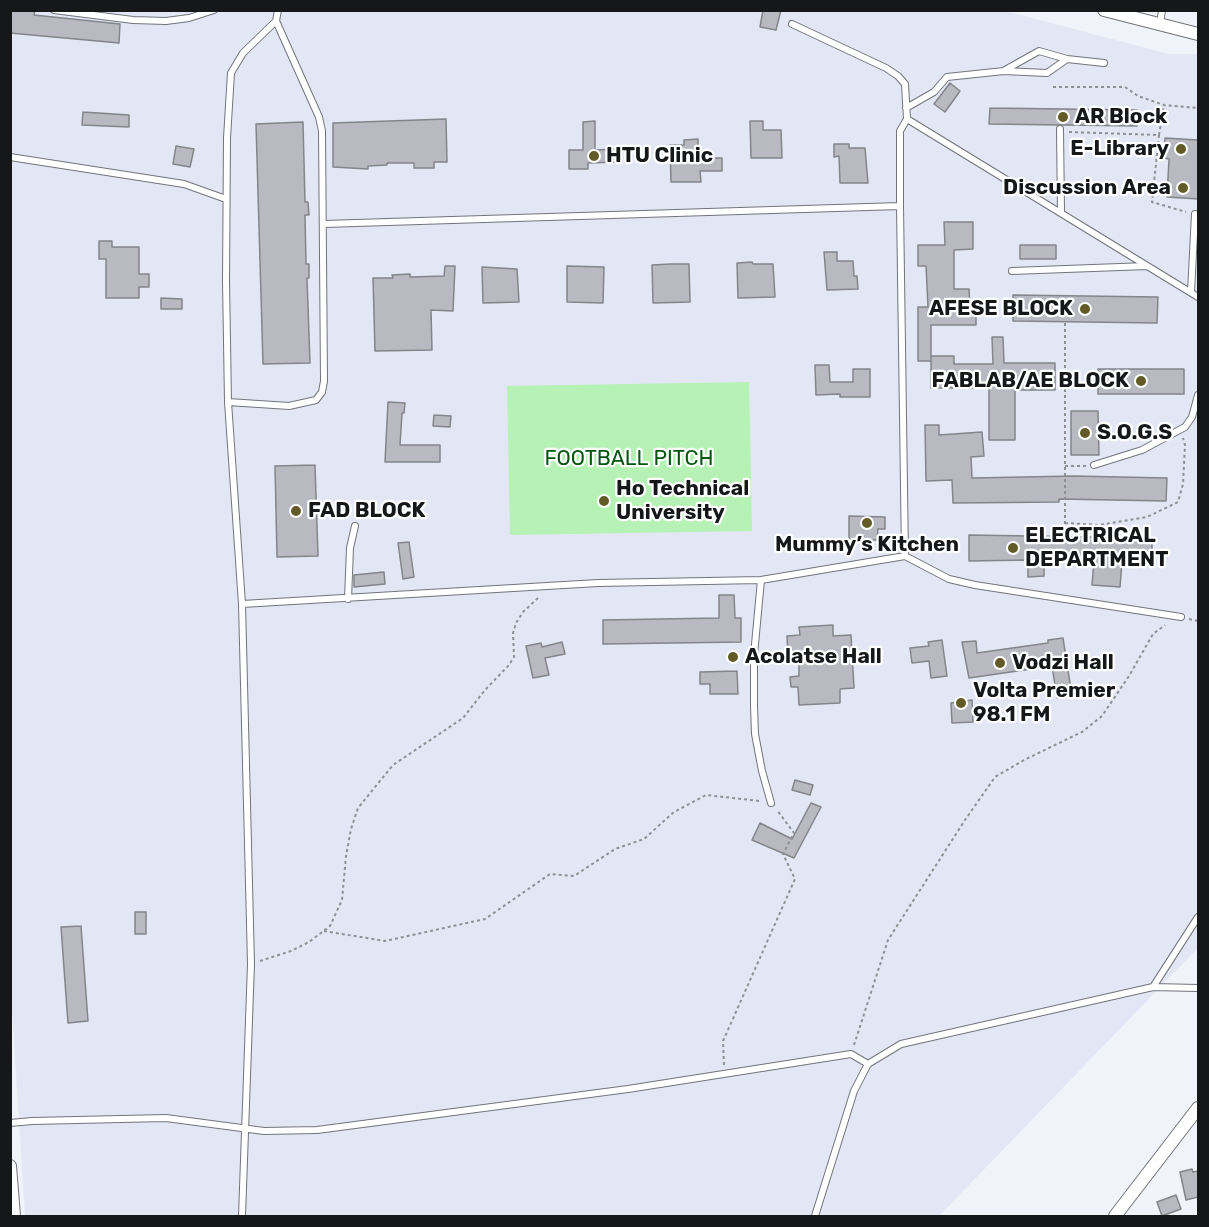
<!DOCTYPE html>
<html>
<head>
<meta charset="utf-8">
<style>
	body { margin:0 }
	#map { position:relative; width:1209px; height:1227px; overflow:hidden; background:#f1f3fa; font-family:Rubik,sans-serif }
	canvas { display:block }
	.frame { position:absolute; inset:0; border:12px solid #161719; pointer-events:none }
</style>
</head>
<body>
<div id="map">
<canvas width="1209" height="1227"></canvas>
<div class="frame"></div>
</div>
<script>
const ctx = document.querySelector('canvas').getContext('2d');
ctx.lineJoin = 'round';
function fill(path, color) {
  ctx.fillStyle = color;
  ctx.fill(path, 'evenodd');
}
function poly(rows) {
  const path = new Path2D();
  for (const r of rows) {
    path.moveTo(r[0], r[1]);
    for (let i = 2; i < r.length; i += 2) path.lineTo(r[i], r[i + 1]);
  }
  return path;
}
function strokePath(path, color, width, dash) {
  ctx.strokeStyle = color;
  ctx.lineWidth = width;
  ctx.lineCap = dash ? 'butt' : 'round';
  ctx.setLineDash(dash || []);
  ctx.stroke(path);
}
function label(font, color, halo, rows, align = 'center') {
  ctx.font = font + ' Rubik,sans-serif';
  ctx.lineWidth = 4.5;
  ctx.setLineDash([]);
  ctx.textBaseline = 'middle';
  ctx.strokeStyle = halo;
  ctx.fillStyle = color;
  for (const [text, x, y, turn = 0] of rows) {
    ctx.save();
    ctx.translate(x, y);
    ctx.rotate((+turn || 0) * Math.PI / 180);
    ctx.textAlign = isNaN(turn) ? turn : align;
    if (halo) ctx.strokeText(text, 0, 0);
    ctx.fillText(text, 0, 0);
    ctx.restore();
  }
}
const built = poly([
	[1002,10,1169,54,1198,54,1198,948,939,1216,25,1216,10,977,10,11]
]);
const green = poly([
	[749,382,752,531,510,535,507,386]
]);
const building = poly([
	[10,10,35,10,34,15,120,24,119,43,10,33,10,10],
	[763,10,781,10,776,30,760,27,763,10],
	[950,83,960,91,945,112,934,104,950,83],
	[990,108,1137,110,1137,126,989,124,990,108],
	[83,112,129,115,129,127,82,125,83,112],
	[446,119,447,162,434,162,434,168,414,168,414,163,387,163,387,165,368,166,368,169,333,167,333,123,446,119],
	[595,121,595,150,618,149,619,162,588,163,588,169,569,169,569,150,583,150,583,122,595,121],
	[750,121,763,121,763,130,781,130,782,158,751,158,750,121],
	[303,122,305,202,308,202,309,215,305,215,306,264,309,264,309,278,307,278,310,363,263,364,256,124,303,122],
	[1165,138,1198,140,1198,199,1167,197,1169,159,1164,158,1165,138],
	[698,139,698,158,722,158,722,171,700,171,701,182,671,182,670,145,684,145,684,140,698,139],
	[834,144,849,144,849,148,865,148,868,183,840,183,839,156,834,157,834,144],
	[176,146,194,149,190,167,173,164,176,146],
	[944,222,973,222,973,249,954,250,954,289,969,289,970,307,976,307,976,325,931,325,931,361,918,361,918,307,928,307,926,266,918,266,918,245,945,245,944,222],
	[99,241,112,241,112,247,139,247,139,274,149,274,149,287,139,287,139,298,106,298,106,259,99,259,99,241],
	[1020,245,1056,245,1056,259,1020,259,1020,245],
	[824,252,837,252,837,261,853,261,854,276,857,276,858,289,827,290,824,252],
	[752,262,753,264,773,264,775,297,738,298,737,263,752,262],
	[670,264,689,264,690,302,653,303,652,265,670,264],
	[445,266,455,266,453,311,431,310,432,350,375,351,373,278,393,278,392,275,410,274,410,277,444,276,445,266],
	[567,266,604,267,603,303,567,302,567,266],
	[482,267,517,269,519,302,483,303,482,267],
	[1013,295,1158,297,1157,323,1013,321,1013,295],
	[161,298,182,299,182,309,161,309,161,298],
	[992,337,1003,337,1004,363,1055,363,1055,390,1015,390,1015,440,989,440,989,388,931,388,931,356,954,356,954,364,993,364,992,337],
	[815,365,829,365,830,382,853,382,853,369,870,369,870,397,840,397,840,394,816,395,815,365],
	[1098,369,1184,369,1184,394,1098,394,1098,369],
	[388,402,405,403,404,413,402,413,400,445,440,445,440,462,385,462,388,402],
	[1071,411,1098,411,1099,455,1071,455,1071,411],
	[434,415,451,416,450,427,433,426,434,415],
	[925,425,939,425,939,435,982,432,984,456,971,457,972,478,1074,476,1167,478,1166,501,1059,499,1059,502,953,503,952,480,926,481,925,425],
	[315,465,318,556,277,557,275,466,315,465],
	[849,516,885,517,885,529,878,529,877,540,849,540,849,516],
	[969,535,1152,538,1152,562,1122,561,1120,587,1092,585,1094,561,1044,560,1044,576,1028,577,1028,560,969,561,969,535],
	[409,542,414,577,403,579,398,543,409,542],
	[384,572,385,584,354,587,354,575,384,572],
	[719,595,734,595,735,618,741,618,741,642,603,644,603,620,719,618,719,595],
	[833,625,833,636,851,635,854,688,840,689,840,703,799,705,798,687,791,687,790,677,799,676,799,654,788,655,787,636,800,635,799,627,833,625],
	[1063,638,1072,696,1057,698,1052,666,969,678,962,642,976,641,977,653,1048,643,1048,640,1063,638],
	[942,640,947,676,931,678,929,661,912,663,910,648,929,646,928,642,942,640],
	[562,642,565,654,545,658,549,675,533,678,526,646,541,643,542,647,562,642],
	[737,671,738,694,710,694,710,684,700,684,700,672,737,671],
	[972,700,973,722,952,723,951,703,972,700],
	[795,780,813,785,810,795,792,790,795,780],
	[811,803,821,807,794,858,752,840,760,823,792,839,811,803],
	[135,912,146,912,146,934,135,934,135,912],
	[81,926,88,1021,68,1023,61,927,81,926],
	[1192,1169,1193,1172,1198,1171,1198,1197,1186,1200,1180,1172,1192,1169],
	[1176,1195,1181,1209,1162,1216,1157,1202,1176,1195]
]);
const path = poly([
	[1053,87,1125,87,1138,96,1164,105,1198,108],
	[1069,132,1159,135,1152,202,1186,212],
	[1159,135,1164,105],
	[1065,323,1065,540],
	[1065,466,1086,466],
	[1065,523,1100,525,1147,517,1178,502,1183,484,1185,445,1183,438],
	[1189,619,1198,621],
	[324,931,385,941,485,919,550,874,574,876,615,849,644,839,674,812,706,795,760,801],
	[260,961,291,951,309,942,330,926,342,900,346,856,351,829,358,808,393,765,463,718,485,690,509,665,514,657,513,633,516,623,523,612,539,597],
	[854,1045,888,940,965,820,995,777,1024,760,1082,732,1102,716,1129,676,1153,634,1165,625],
	[724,1065,723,1041,795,879,783,854,794,833,777,810]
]);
const lane = poly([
	[54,10,133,20,166,21,189,18,214,10],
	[792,24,886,68,898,76,905,84,907,119,900,131,900,206,905,556],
	[1160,25,1162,10],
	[1005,70,1039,51,1067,59],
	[906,108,934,92,947,77,1004,71,1047,73,1067,59,1104,63],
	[907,119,1198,297],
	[1060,129,1061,212],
	[10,157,184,184,226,199],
	[324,224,900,206],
	[1012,271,1147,266],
	[1191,292,1195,214],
	[228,402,289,406,316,400,322,392,324,381,322,131,319,117,276,21],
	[1094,465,1142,450,1185,427,1192,417,1198,395],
	[761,580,754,655,754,706,755,734,762,771,771,803],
	[348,599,350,548,355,526],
	[242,604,598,583,761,580,905,556,949,579,975,585,1181,617],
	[1153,987,1198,988],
	[10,1123,32,1121,166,1118,264,1131,317,1130,628,1089,851,1054,868,1064],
	[242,1216,251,964,242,604,228,402,226,281,227,138,231,73,243,53,276,21,278,10],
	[815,1216,854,1091,868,1064,901,1044,1153,987,1198,917]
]);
const street = poly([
	[1104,10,1198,34],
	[10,1166,14,1216],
	[1115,1216,1198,1108]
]);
const markers = [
	[1063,117,6,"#625b27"],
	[1181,149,6,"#625b27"],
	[594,156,6,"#625b27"],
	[1183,188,6,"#625b27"],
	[1085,309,6,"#625b27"],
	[1141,381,6,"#625b27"],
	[1085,433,6,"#625b27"],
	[604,501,6,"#625b27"],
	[296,511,6,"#625b27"],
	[867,523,6,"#625b27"],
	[1013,548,6,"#625b27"],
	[733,657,6,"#625b27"],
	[1000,663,6,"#625b27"],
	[961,703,6,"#625b27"]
];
const poiNames = [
	["AR Block",1075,117],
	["E-Library",1169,149,"right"],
	["HTU Clinic",606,156],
	["Discussion Area",1171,188,"right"],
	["AFESE BLOCK",1073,309,"right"],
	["FABLAB/AE BLOCK",1129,381,"right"],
	["S.O.G.S",1097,433],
	["Ho Technical",616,489],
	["University",616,513],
	["FAD BLOCK",308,511],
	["ELECTRICAL",1025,536],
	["DEPARTMENT",1025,560],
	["Mummy’s Kitchen",867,545,"center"],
	["Acolatse Hall",745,657],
	["Vodzi Hall",1012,663],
	["Volta Premier",973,691],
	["98.1 FM",973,715]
];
const parkNames = [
	["FOOTBALL PITCH",629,459]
];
fill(built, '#e3e7f5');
fill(green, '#b6f1b5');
fill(building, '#b9bac1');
strokePath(building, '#83858b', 1.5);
strokePath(lane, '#72747a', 8);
strokePath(street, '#72747a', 14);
strokePath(path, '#8f9095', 2, [3, 3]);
strokePath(lane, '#fff', 6);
strokePath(street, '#fff', 12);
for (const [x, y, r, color] of markers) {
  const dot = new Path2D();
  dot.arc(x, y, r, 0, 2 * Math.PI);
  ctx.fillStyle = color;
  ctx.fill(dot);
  strokePath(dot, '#fff', 2);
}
label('bold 21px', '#161719', '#fff', poiNames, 'left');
label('21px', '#035510', '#fff', parkNames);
</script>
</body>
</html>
